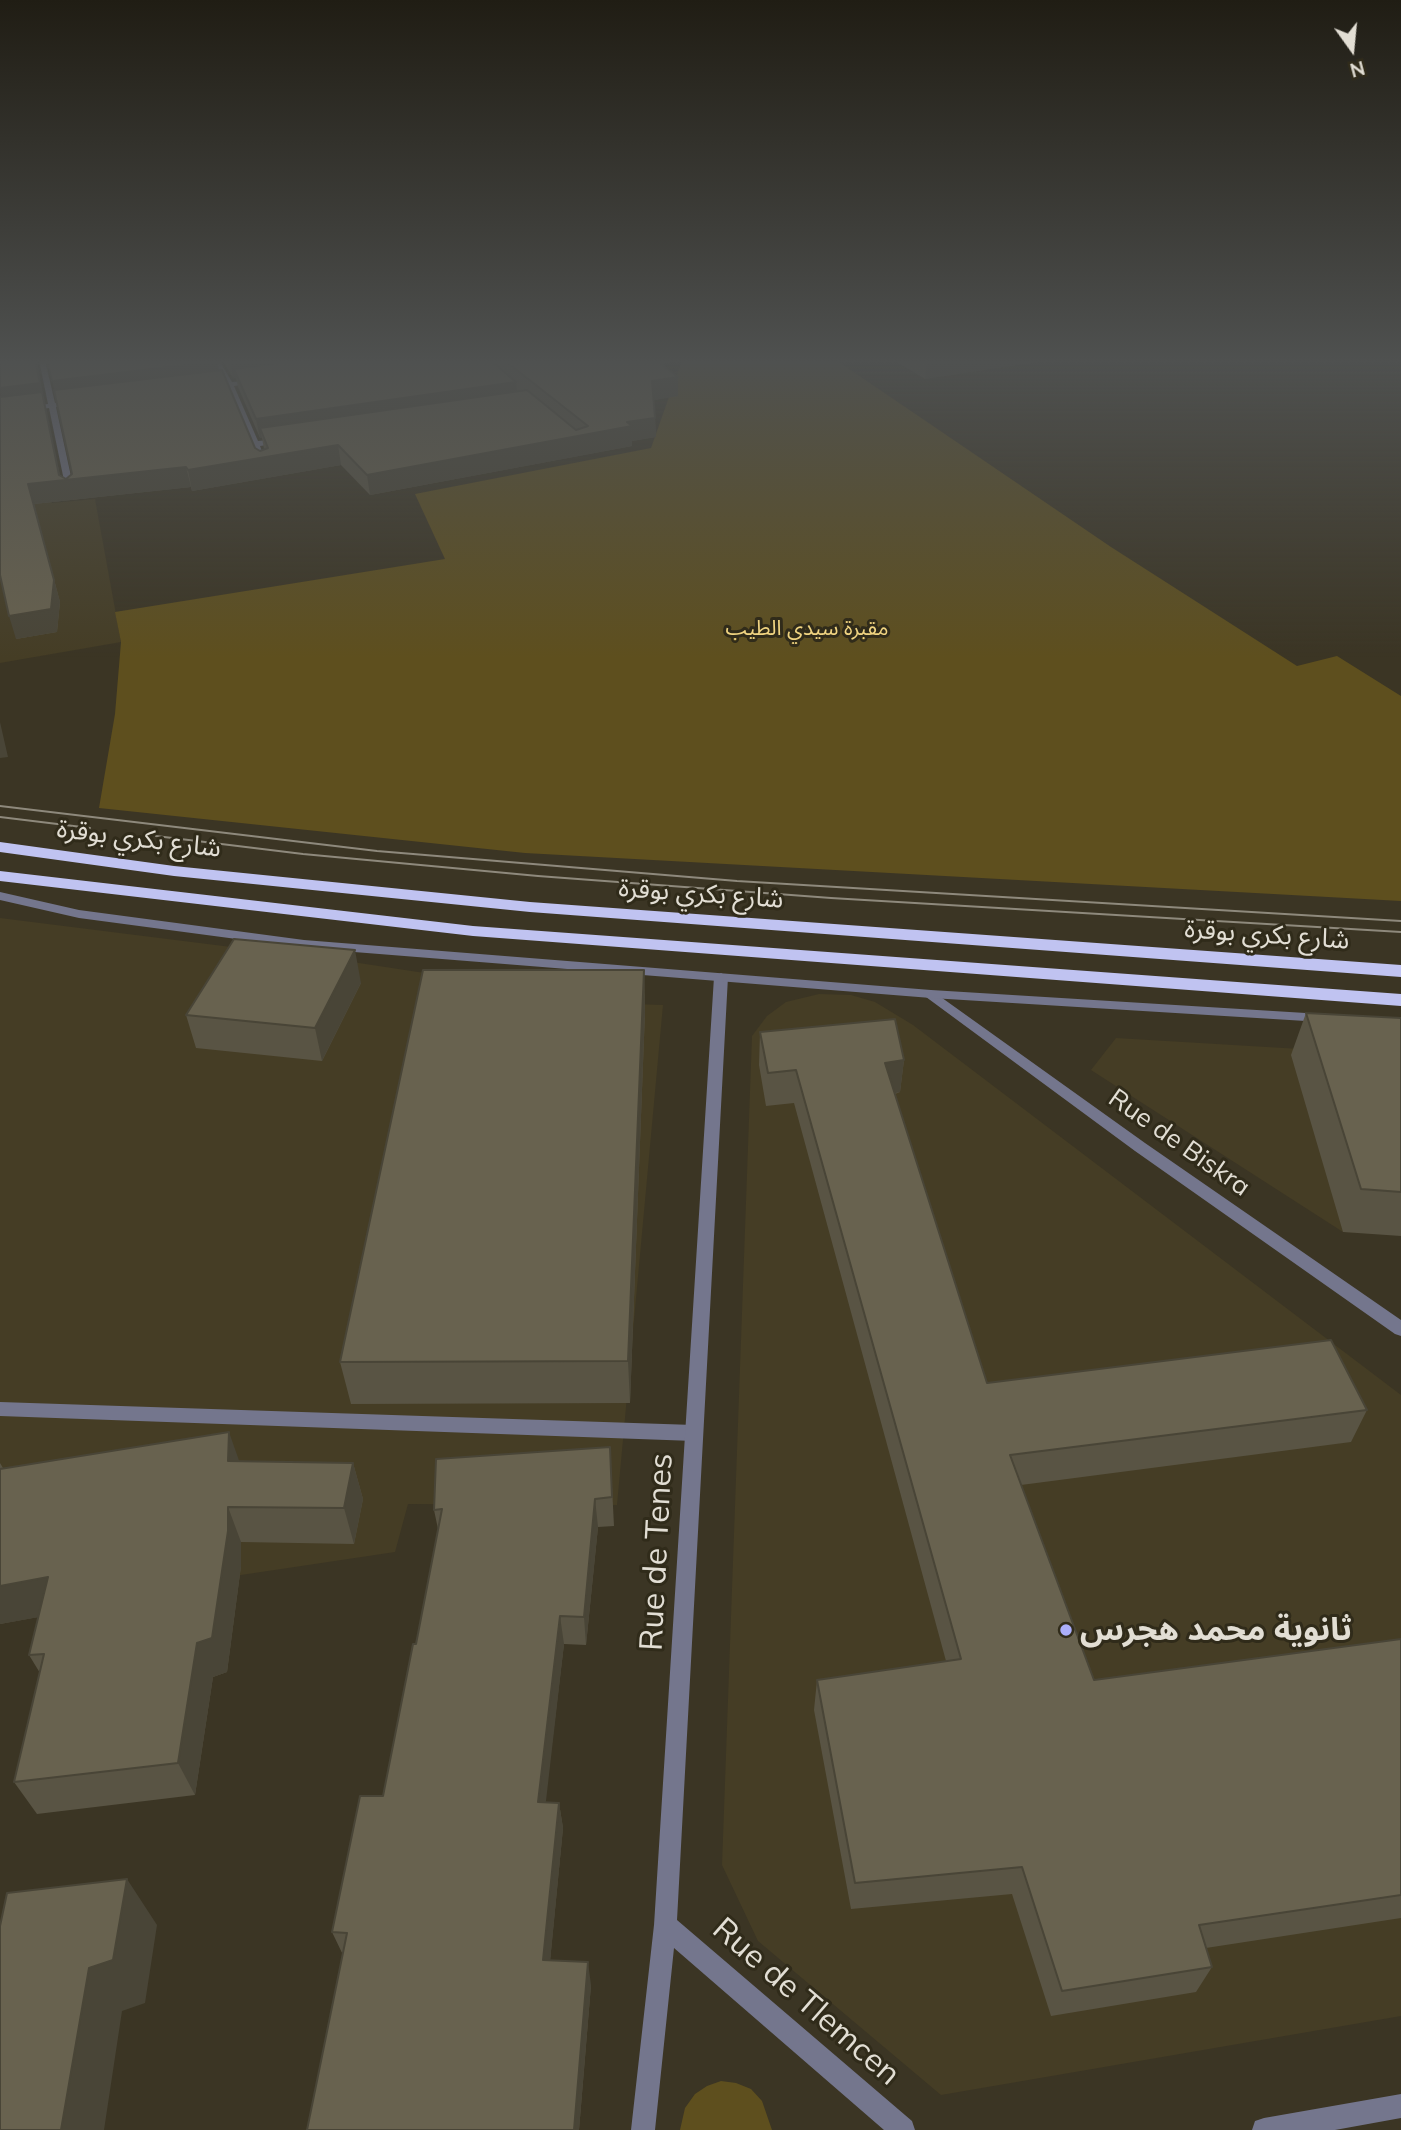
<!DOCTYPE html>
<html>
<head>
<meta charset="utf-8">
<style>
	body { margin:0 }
	#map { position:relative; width:1401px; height:2130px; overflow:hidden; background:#3b3524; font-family:Mulish,sans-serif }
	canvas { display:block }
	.north { position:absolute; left:1317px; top:14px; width:70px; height:70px; -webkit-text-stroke:5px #302b1a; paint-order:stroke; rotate:165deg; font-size:19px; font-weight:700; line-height:28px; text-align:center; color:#e2ded4 }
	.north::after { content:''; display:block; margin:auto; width:24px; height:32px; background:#e2ded4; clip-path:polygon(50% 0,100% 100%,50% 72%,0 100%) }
</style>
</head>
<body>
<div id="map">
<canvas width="1401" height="2130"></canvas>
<div class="north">N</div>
</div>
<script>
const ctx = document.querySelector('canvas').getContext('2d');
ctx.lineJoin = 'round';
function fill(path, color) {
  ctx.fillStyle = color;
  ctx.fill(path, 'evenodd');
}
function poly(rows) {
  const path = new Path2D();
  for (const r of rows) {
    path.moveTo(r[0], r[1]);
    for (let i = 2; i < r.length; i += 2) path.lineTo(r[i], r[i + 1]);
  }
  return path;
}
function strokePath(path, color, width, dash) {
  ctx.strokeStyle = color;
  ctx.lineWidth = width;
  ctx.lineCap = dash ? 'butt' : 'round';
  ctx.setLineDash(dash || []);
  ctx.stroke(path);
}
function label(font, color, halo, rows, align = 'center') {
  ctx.font = font + ' Mulish,"Noto Sans Arabic",sans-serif';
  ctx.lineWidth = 6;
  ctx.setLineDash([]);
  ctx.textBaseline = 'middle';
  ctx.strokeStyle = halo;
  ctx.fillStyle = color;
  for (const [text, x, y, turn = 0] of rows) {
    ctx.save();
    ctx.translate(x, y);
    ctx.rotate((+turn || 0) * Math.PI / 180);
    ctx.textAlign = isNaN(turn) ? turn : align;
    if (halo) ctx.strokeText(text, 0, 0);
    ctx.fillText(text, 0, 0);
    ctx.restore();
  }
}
const built = poly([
	[36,416,52,503,95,499,121,642,0,663,0,421],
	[0,918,359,963,451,977,445,998,663,1005,617,1505,408,1504,395,1552,0,1611],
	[819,994,851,995,875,1002,913,1025,1401,1395,1401,2016,941,2095,758,1941,722,1865,752,1036,767,1016,786,1002],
	[1116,1038,1401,1055,1401,1234,1343,1232,1091,1070]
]);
const green = poly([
	[682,360,836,360,1111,547,1297,666,1337,656,1401,696,1401,901,525,853,99,808,115,714,121,642,115,612,445,559,415,494,651,448],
	[721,2081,736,2083,751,2089,762,2101,772,2130,680,2130,685,2108,695,2094,707,2086]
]);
const service = poly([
	[0,1402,694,1425,700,1428,703,1433,700,1438,694,1441,0,1416,0,1402]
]);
const minor = poly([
	[39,360,45,360,55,403,76,400,80,402,56,407,75,495,71,497,67,495,49,408,0,414,0,410,48,404,39,360],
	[213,360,219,360,232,382,258,380,256,383,234,386,258,441,280,439,284,441,283,443,260,446,262,451,255,453,227,386,211,388,207,386,225,382,213,360],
	[721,973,728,977,677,1920,912,2121,915,2130,884,2130,674,1948,655,2130,631,2130,654,1925,714,977,721,973],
	[931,990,1145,1143,1401,1320,1401,1336,1395,1334,1135,1151,926,997,924,994,926,991,931,990],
	[1401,2094,1401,2118,1335,2130,1252,2130,1255,2121,1264,2118,1401,2094]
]);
const tertiary = poly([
	[0,892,79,910,304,940,931,990,1322,1014,1329,1018,1322,1022,931,998,304,948,79,918,0,900,0,892]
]);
const trunk = poly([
	[0,842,174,866,530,902,1401,965,1401,977,530,912,174,876,0,852,0,842],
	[0,871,473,926,1401,994,1401,1006,473,936,0,881,0,871]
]);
const tram = poly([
	[0,806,377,851,737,881,1401,921],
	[0,817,90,828],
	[156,836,303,854,538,876,831,898,1401,932]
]);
const wall = poly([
	[0,360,37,360,44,402,60,476,66,479,219,371,255,448,260,451,264,449,262,438,260,438,238,387,236,378,233,378,222,360,675,360,675,361,661,364,678,396,654,400,656,437,632,441,632,446,370,495,341,465,192,491,191,487,34,504,60,602,57,632,16,639],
	[893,360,1037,360,1037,362,925,379],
	[644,970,645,1012,630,1403,351,1404,340,1362],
	[361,983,322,1061,196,1048,186,1015],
	[1306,1013,1401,1018,1401,1236,1343,1232,1291,1055],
	[760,1032,904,1060,900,1092,895,1094,987,1383,1367,1410,1351,1442,1021,1485,1094,1680,1401,1639,1401,1918,1206,1948,1212,1967,1196,1992,1051,2016,1012,1894,851,1909,814,1710,817,1680,946,1661,794,1103,766,1106,759,1065],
	[610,1447,614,1526,598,1527,586,1645,564,1644,545,1802,559,1803,563,1828,550,1961,591,1985,579,2130,307,2130,343,1955,332,1932,383,1796,416,1644,438,1529,434,1510],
	[239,1462,353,1463,363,1499,354,1544,241,1542,241,1566,227,1672,213,1677,195,1795,37,1814,14,1782,40,1673,29,1655,38,1617,0,1624,0,1463,3,1468]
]);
const shadedWall = poly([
	[35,360,37,360,44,402,61,480,186,467,191,487,34,504,60,602,57,632,16,639,9,616,0,388],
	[230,360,384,360,234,369,236,378,233,378],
	[641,360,675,360,675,361,641,367],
	[927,360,1037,360,1037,362,925,379],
	[217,361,221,380,57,400,52,381],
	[678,377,678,396,653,400,652,381],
	[516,382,518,401,260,428,262,438,260,438,256,419],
	[655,418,656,437,632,441,632,446,370,495,367,475,627,422],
	[338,445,341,465,192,491,188,470],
	[0,722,8,757,0,758],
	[355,950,361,983,322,1061,315,1028],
	[644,970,645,1012,630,1403,628,1361],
	[904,1060,900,1092,881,1096,885,1063],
	[229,1432,242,1469,228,1461],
	[353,1463,363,1499,354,1544,344,1508],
	[595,1499,598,1527,586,1645,584,1617],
	[228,1507,241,1542,241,1566,227,1672,213,1677,195,1795,178,1763,197,1643],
	[48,1577,67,1612,0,1624,0,1586],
	[560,1616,564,1644,543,1827,538,1802],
	[559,1803,563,1828,548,1983,543,1960],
	[127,1879,157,1925,145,2003,122,2011,104,2130,61,2130,89,1968],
	[588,1962,591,1985,579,2130,574,2130]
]);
const building = poly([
	[0,360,35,360,40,383,0,388,0,360],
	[47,360,216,360,217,361,52,381,47,360],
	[301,360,490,360,516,382,256,419,234,369,301,360],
	[504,360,656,360,678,377,652,381,655,418,627,422,632,426,367,475,338,445,188,470,186,467,28,484,54,580,51,609,9,616,0,575,0,397,42,392,59,475,66,479,72,474,54,390,222,370,255,448,260,451,268,448,260,428,527,390,576,430,588,426,504,360],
	[234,939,355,950,315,1028,186,1015,234,939],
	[423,970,644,970,628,1361,340,1362,423,970],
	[1306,1013,1401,1018,1401,1192,1361,1189,1306,1013],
	[895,1019,904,1060,885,1063,987,1383,1331,1340,1367,1410,1010,1455,1094,1680,1401,1639,1401,1895,1199,1925,1212,1967,1062,1991,1022,1867,855,1883,817,1680,961,1659,796,1070,768,1073,760,1032,895,1019],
	[229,1432,228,1461,353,1463,344,1508,228,1507,228,1531,212,1638,197,1643,178,1763,14,1782,44,1654,29,1655,48,1577,0,1586,0,1469,229,1432],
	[610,1447,612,1497,595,1499,584,1617,560,1616,538,1802,559,1803,543,1960,588,1962,574,2130,307,2130,347,1933,332,1932,360,1796,383,1796,413,1644,416,1644,442,1509,434,1510,436,1459,610,1447],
	[127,1879,113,1960,89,1968,61,2130,0,2130,0,1926,7,1893,127,1879]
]);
const markers = [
	[1066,1630,7,"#acaffb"]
];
const farParknames = [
	["مقبرة سيدي الطيب",807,629]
];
const streetNames = [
	["شارع بكري بوقرة",139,839,7],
	["شارع بكري بوقرة",701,894,4],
	["شارع بكري بوقرة",1267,935,4],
	["Rue de Biskra",1179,1143,35]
];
const nearStreetnames = [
	["Rue de Tenes",657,1552,-87],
	["Rue de Tlemcen",806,2002,41]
];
const nearPoinames = [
	["ثانوية محمد هجرس",1080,1630]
];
fill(built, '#453d25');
fill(green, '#5e4f1e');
fill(service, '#74768d');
fill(minor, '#74768d');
fill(tertiary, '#74768d');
fill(trunk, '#c0c3f1');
strokePath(tram, '#8e897c', 2);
fill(wall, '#595444');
fill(shadedWall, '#494537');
fill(building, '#68624f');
strokePath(building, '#494537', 2);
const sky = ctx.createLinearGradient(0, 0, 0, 658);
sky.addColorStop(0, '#201d14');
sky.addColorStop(0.55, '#4f5150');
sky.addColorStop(1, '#4f515000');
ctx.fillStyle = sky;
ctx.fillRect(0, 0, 1401, 658);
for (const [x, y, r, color] of markers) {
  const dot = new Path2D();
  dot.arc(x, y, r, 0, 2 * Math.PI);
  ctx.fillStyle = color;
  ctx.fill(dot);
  strokePath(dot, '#302b1a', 2.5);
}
label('21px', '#f0d481', '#302b1a', farParknames);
label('26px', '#e2ded4', '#302b1a', streetNames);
label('32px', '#e2ded4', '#302b1a', nearStreetnames);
label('bold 32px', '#e2ded4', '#302b1a', nearPoinames, 'left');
</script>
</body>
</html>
